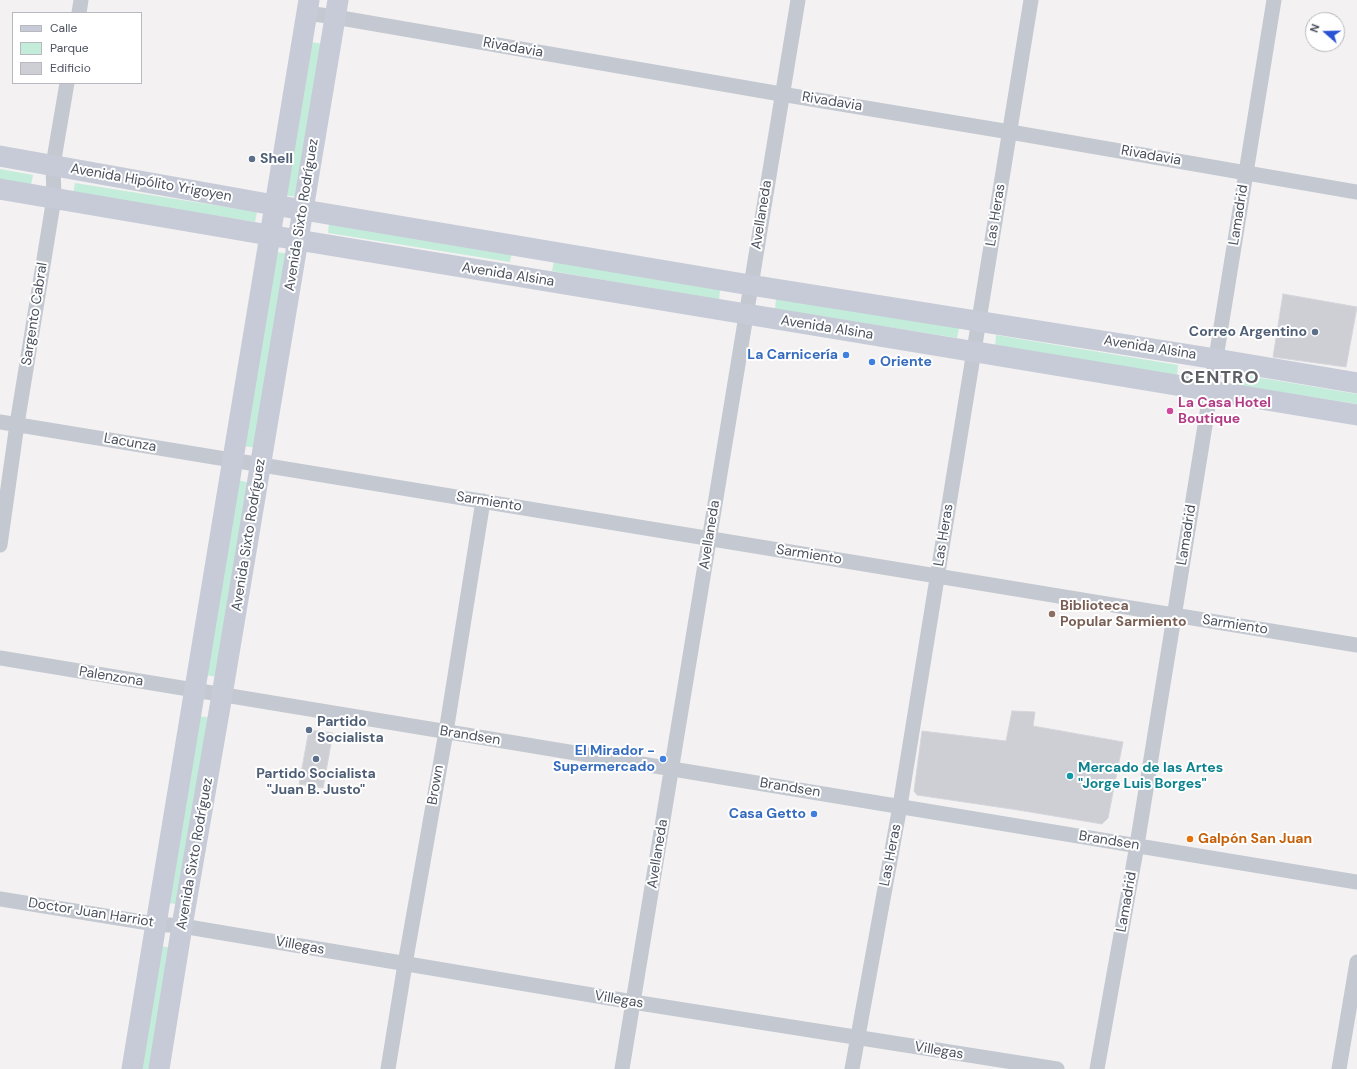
<!DOCTYPE html>
<html>
<head>
<meta charset="utf-8">
<style>
	body { margin:0 }
	#map { position:relative; width:1357px; height:1069px; overflow:hidden; background:#f3f1f1; font-family:"DM Sans",sans-serif }
	canvas { display:block }
	.legend { position:absolute; left:12px; top:12px; width:130px; height:72px; box-sizing:border-box; background:#fff; border:1px solid #b7b9be; margin:0; padding:5px 7px; list-style:none; font-size:12px; color:#4a505d }
	.legend li { display:flex; align-items:center; gap:8px; height:20px }
	.legend b { width:20px; border:1px solid #b7b9be }
	.north { position:absolute; left:1305px; top:12px; width:40px; height:40px; box-sizing:border-box; background:#fff; border:1px solid #b7b9be; border-radius:50%; rotate:290deg; font-size:11px; font-weight:700; line-height:16px; text-align:center; color:#4a505d }
	.north::after { content:''; display:block; margin:auto; width:14px; height:18px; background:#2a52d4; clip-path:polygon(50% 0,100% 100%,50% 72%,0 100%) }
</style>
</head>
<body>
<div id="map">
<canvas width="1357" height="1069"></canvas>
<ul class="legend">
<li><b style="height:5px;background:#c6cbd7"></b>Calle</li>
<li><b style="height:11px;background:#c4ecdb"></b>Parque</li>
<li><b style="height:11px;background:#cecfd5"></b>Edificio</li>
</ul>
<div class="north">N</div>
</div>
<script>
const ctx = document.querySelector('canvas').getContext('2d');
ctx.lineJoin = 'round';
function fill(path, color) {
  ctx.fillStyle = color;
  ctx.fill(path, 'evenodd');
}
function poly(rows) {
  const path = new Path2D();
  for (const r of rows) {
    path.moveTo(r[0], r[1]);
    for (let i = 2; i < r.length; i += 2) path.lineTo(r[i], r[i + 1]);
  }
  return path;
}
function strokePath(path, color, width, dash) {
  ctx.strokeStyle = color;
  ctx.lineWidth = width;
  ctx.lineCap = dash ? 'butt' : 'round';
  ctx.setLineDash(dash || []);
  ctx.stroke(path);
}
function label(font, color, halo, rows, align = 'center') {
  ctx.font = font + ' "DM Sans",sans-serif';
  ctx.lineWidth = 4;
  ctx.setLineDash([]);
  ctx.textBaseline = 'middle';
  ctx.strokeStyle = halo;
  ctx.fillStyle = color;
  for (const [text, x, y, turn = 0] of rows) {
    ctx.save();
    ctx.translate(x, y);
    ctx.rotate((+turn || 0) * Math.PI / 180);
    ctx.textAlign = isNaN(turn) ? turn : align;
    if (halo) ctx.strokeText(text, 0, 0);
    ctx.fillText(text, 0, 0);
    ctx.restore();
  }
}
const green = poly([
	[310,42,324,44,298,197,283,195],
	[0,169,33,175,31,185,0,180],
	[75,183,257,212,255,222,73,193],
	[329,223,512,252,510,262,328,233],
	[276,252,290,254,258,448,243,446],
	[554,261,720,290,719,300,552,271],
	[776,299,959,328,957,338,775,309],
	[996,335,1178,365,1177,375,995,346],
	[1238,374,1357,394,1357,404,1236,385],
	[237,480,251,483,219,677,204,675],
	[198,716,213,718,183,905,168,903],
	[160,946,174,948,153,1069,139,1069]
]);
const building = poly([
	[1283,294,1357,307,1346,367,1273,357,1283,294],
	[1012,711,1035,712,1033,726,1123,742,1108,818,1102,824,1018,810,917,795,914,791,922,731,1006,741,1012,711],
	[309,730,333,733,323,788,299,784,309,730]
]);
const street = poly([
	[79,13,81,0],
	[307,13,335,17,781,94,1010,132,1357,192],
	[0,422,1357,645],
	[0,545,17,424,54,198,53,165,67,83],
	[0,658,1357,882],
	[0,899,155,924,182,926,633,1002,1057,1069],
	[388,1069,405,964,446,732,483,501],
	[622,1069,798,0],
	[852,1069,900,806,1031,0],
	[1097,1069,1137,845,1274,0],
	[1339,1069,1357,962]
]);
const secondary = poly([
	[0,156,274,205,750,285,1216,359,1357,383],
	[0,189,298,240,1357,415],
	[132,1069,309,0],
	[159,1069,182,926,222,695,338,0]
]);
const markers = [
	[252,159,4,"#5c6f8a"],
	[1315,332,4,"#5c6f8a"],
	[846,355,4,"#3f7fe0"],
	[872,362,4,"#3f7fe0"],
	[1170,411,4,"#d1479c"],
	[1052,614,4,"#8d6e63"],
	[309,730,4,"#5c6f8a"],
	[316,759,4,"#5c6f8a"],
	[663,759,4,"#3f7fe0"],
	[1070,776,4,"#0f9aa8"],
	[814,814,4,"#3f7fe0"],
	[1190,839,4,"#e8710a"]
];
const streetNames = [
	["Rivadavia",513,48,10],
	["Rivadavia",832,102,9],
	["Rivadavia",1151,156,10],
	["Avenida Hipólito Yrigoyen",151,183,10],
	["Avenida Sixto Rodríguez",302,215,-81],
	["Avellaneda",762,215,-81],
	["Las Heras",996,215,-81],
	["Lamadrid",1239,215,-81],
	["Avenida Alsina",508,275,9],
	["Sargento Cabral",35,314,-81],
	["Avenida Alsina",827,328,9],
	["Avenida Alsina",1150,348,9],
	["Lacunza",130,443,10],
	["Sarmiento",489,502,9],
	["Avenida Sixto Rodríguez",249,535,-81],
	["Avellaneda",710,535,-81],
	["Las Heras",944,535,-81],
	["Lamadrid",1187,535,-81],
	["Sarmiento",809,555,9],
	["Sarmiento",1235,625,9],
	["Palenzona",111,677,9],
	["Brandsen",470,736,9],
	["Brown",436,785,-80],
	["Brandsen",790,788,9],
	["Brandsen",1109,841,9],
	["Avenida Sixto Rodríguez",195,854,-80],
	["Avellaneda",658,854,-81],
	["Las Heras",891,855,-79],
	["Lamadrid",1127,902,-80],
	["Doctor Juan Harriot",91,913,9],
	["Villegas",300,946,10],
	["Villegas",619,1000,9],
	["Villegas",939,1051,9]
];
const serviceNames = [
	["Shell",260,159],
	["Correo Argentino",1307,332,"right"],
	["Partido",317,722],
	["Socialista",317,738],
	["Partido Socialista",316,774,"center"],
	["\"Juan B. Justo\"",316,790,"center"]
];
const shopNames = [
	["La Carnicería",838,355],
	["Oriente",880,362,"left"],
	["El Mirador -",655,751],
	["Supermercado",655,767],
	["Casa Getto",806,814]
];
const hotelNames = [
	["La Casa Hotel",1178,403],
	["Boutique",1178,419]
];
const educationNames = [
	["Biblioteca",1060,606],
	["Popular Sarmiento",1060,622]
];
const cultureNames = [
	["Mercado de las Artes",1078,768],
	["\"Jorge Luis Borges\"",1078,784]
];
const foodNames = [
	["Galpón San Juan",1198,839]
];
const districtNames = [
	["CENTRO",1220,378]
];
fill(green, '#c4ecdb');
fill(building, '#cecfd5');
strokePath(building, '#d5d6db', 1);
strokePath(street, '#c3c8d1', 15);
strokePath(secondary, '#c6cbd7', 21);
for (const [x, y, r, color] of markers) {
  const dot = new Path2D();
  dot.arc(x, y, r, 0, 2 * Math.PI);
  ctx.fillStyle = color;
  ctx.fill(dot);
  strokePath(dot, '#fff', 1.5);
}
label('14px', '#4a505d', '#fff', streetNames);
label('bold 14px', '#4e5e75', '#fff', serviceNames, 'left');
label('bold 14px', '#366cbe', '#fff', shopNames, 'right');
label('bold 14px', '#b23c85', '#fff', hotelNames, 'left');
label('bold 14px', '#785e54', '#fff', educationNames, 'left');
label('bold 14px', '#0d838f', '#fff', cultureNames, 'left');
label('bold 14px', '#c56008', '#fff', foodNames, 'left');
ctx.letterSpacing = '1px';
label('bold 18px', '#5e6065', '#fff', districtNames);
ctx.letterSpacing = '0px';
</script>
</body>
</html>
